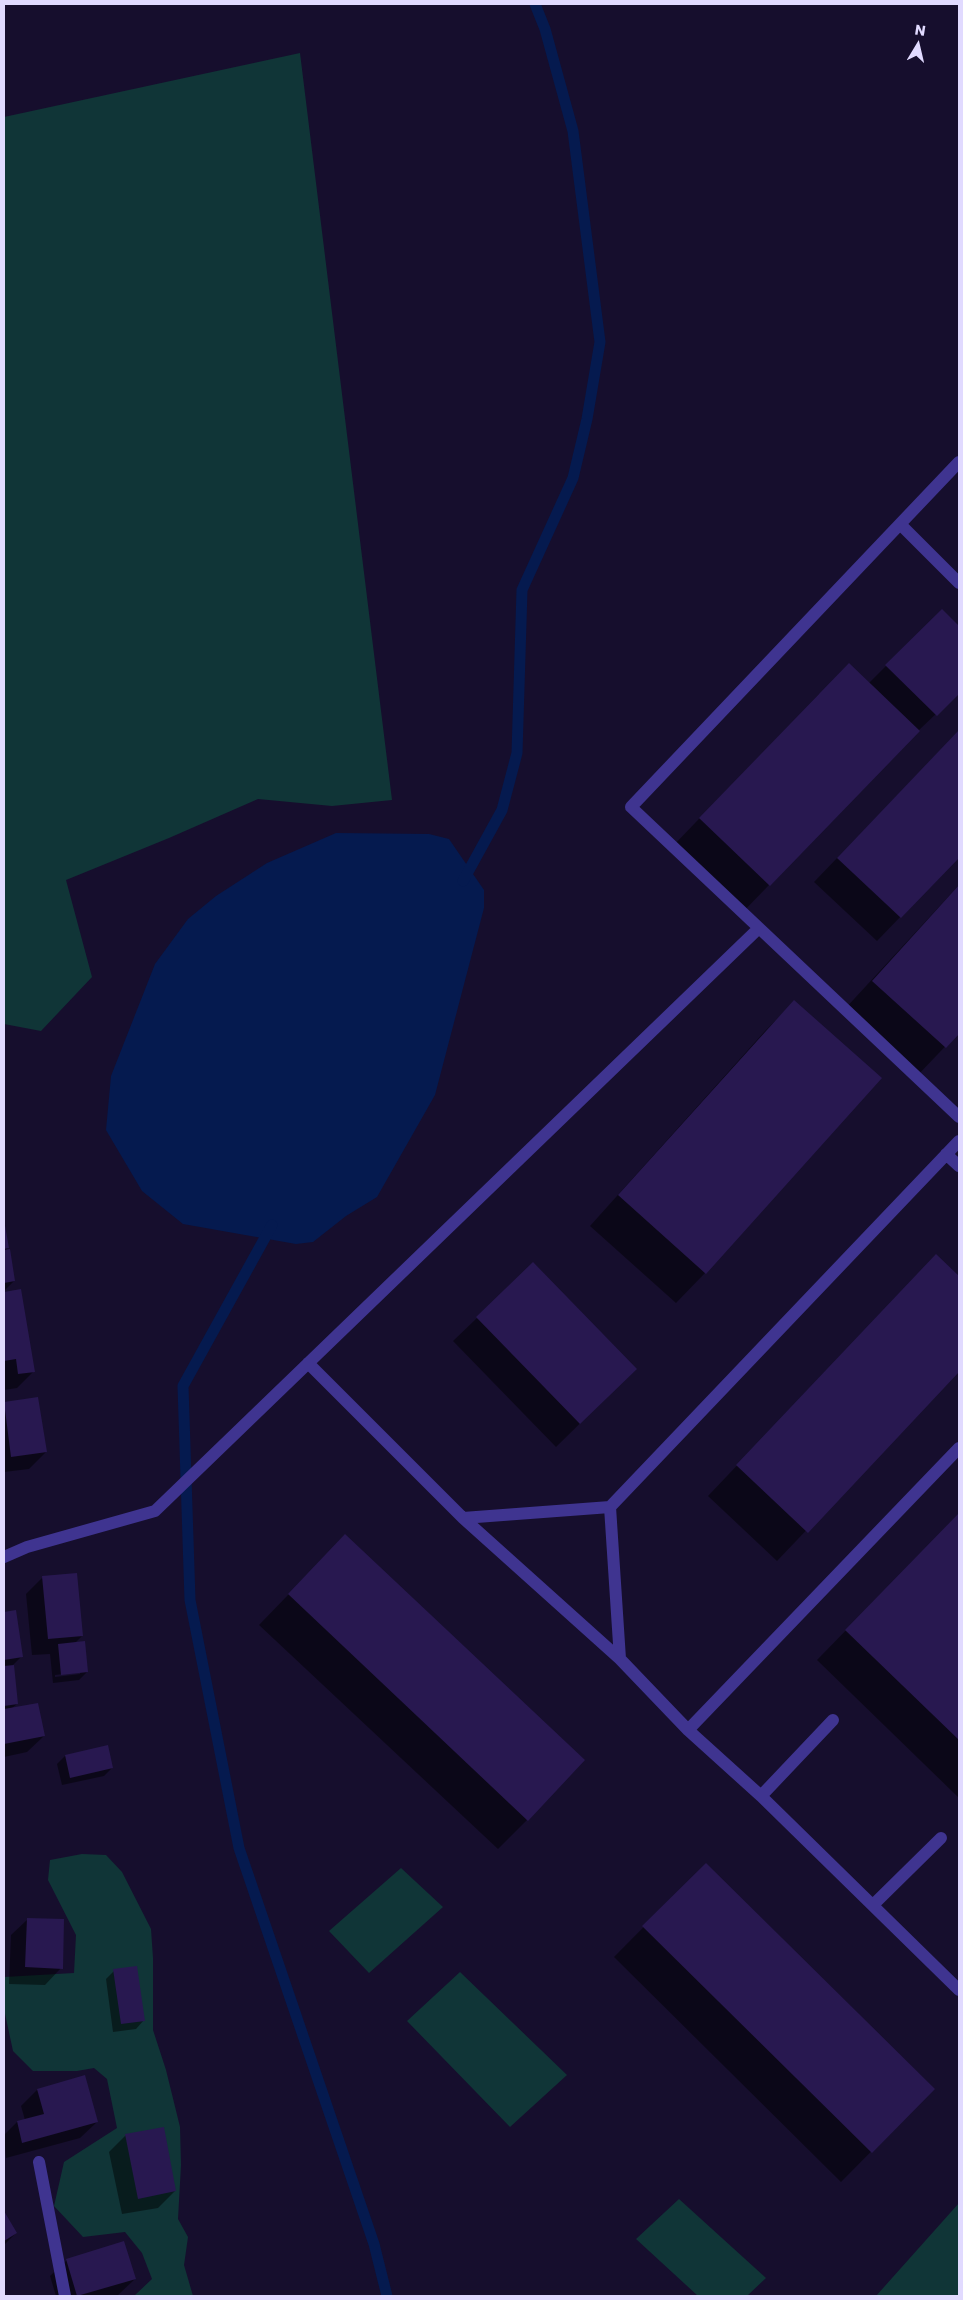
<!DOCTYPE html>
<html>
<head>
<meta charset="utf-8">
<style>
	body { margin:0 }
	#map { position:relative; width:963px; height:2300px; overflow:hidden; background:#160e2d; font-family:Poppins,sans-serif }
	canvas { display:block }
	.frame { position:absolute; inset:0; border:5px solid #e1daff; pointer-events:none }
	.north { position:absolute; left:893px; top:20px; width:50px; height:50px; -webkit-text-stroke:4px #160e2d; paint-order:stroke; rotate:9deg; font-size:14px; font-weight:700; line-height:20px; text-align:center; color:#e1daff }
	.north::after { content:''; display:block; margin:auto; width:18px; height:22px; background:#e1daff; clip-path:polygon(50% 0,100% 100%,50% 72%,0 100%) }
</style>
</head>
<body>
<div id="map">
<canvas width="963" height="2300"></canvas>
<div class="frame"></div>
<div class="north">N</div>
</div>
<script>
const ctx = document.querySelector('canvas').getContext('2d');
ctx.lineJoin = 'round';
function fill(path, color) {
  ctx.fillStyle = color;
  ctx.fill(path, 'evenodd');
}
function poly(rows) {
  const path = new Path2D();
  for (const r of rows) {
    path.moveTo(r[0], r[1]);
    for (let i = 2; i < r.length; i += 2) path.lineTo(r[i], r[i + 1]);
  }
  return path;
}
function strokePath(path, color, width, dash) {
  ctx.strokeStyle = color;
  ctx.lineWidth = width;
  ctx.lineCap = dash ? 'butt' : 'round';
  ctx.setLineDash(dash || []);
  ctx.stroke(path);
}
const green = poly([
	[300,53,392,800,332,806,258,799,169,838,66,880,92,977,41,1031,4,1024,4,117],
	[82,1854,106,1855,122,1872,151,1929,153,1958,153,2030,166,2070,180,2127,181,2165,178,2219,188,2237,184,2265,193,2296,134,2296,152,2279,142,2253,125,2232,83,2237,54,2206,64,2162,117,2128,107,2079,94,2068,77,2071,33,2071,13,2051,4,2009,4,1977,74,1973,76,1935,48,1880,50,1860],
	[401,1868,443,1907,369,1973,329,1931],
	[460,1972,567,2075,510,2127,407,2021],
	[679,2199,766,2278,747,2296,698,2296,636,2239],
	[959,2203,959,2296,876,2296]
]);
const water = poly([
	[336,833,429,834,449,839,484,890,484,908,435,1095,377,1197,346,1216,313,1242,296,1244,183,1224,142,1191,106,1130,111,1076,155,964,188,919,216,896,267,863]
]);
const shadow = poly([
	[942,610,959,628,959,692,918,731,740,915,671,848,819,694,869,683],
	[959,731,959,856,877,941,814,882],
	[959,885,959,1032,916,1077,843,1011],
	[794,1002,880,1078,705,1273,676,1303,590,1226,765,1031],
	[4,1222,8,1248,5,1251,14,1281,4,1291],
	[936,1256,959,1278,959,1370,777,1561,708,1496],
	[20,1291,34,1371,17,1388,4,1390,4,1293],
	[477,1318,611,1393,556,1447,453,1341],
	[37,1398,46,1452,29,1469,4,1472,4,1403],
	[959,1514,959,1798,817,1660],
	[345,1536,527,1820,498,1849,259,1625],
	[42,1578,82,1636,75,1643,87,1672,79,1680,53,1683,50,1654,32,1655,26,1594],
	[80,1672,80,1674,55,1677,55,1675],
	[15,1611,21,1657,13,1665,17,1704,11,1709,44,1736,27,1752,4,1757,4,1613],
	[65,1756,112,1768,104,1776,62,1785,57,1764],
	[706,1864,933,2089,841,2182,614,1957],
	[28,1919,61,1968,45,1985,9,1984,11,1935],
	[114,1971,144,2020,136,2029,113,2032,106,1979],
	[37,2090,97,2122,80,2138,6,2158,4,2135,17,2122,25,2120,21,2106],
	[126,2135,175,2191,158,2208,122,2214,109,2152],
	[4,2213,16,2233,4,2245],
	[67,2260,135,2279,118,2295,115,2296,56,2296,50,2276]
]);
const stream = poly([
	[463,881,502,810,517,753,522,590,573,478,587,419,600,342,573,131,545,29,535,4],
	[272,1225,183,1386,190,1600,239,1848,374,2244,387,2296]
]);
const building = poly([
	[942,609,959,626,959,694,937,716,885,665],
	[849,663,920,731,770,886,699,818],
	[959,730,959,858,901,918,837,858],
	[959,885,959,1034,946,1048,872,981],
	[794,1000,882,1078,706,1274,618,1195],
	[4,1220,9,1248,4,1249],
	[10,1249,15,1281,4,1283,4,1250],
	[936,1254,959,1276,959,1372,808,1533,736,1465],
	[533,1262,637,1369,580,1424,476,1317],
	[21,1289,35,1372,18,1374,16,1359,4,1361,4,1292],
	[38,1397,47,1452,11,1457,4,1402],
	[959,1513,959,1740,845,1630],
	[345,1534,585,1760,528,1821,288,1594],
	[77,1573,83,1636,48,1639,42,1576],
	[16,1610,23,1657,4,1660,4,1612],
	[85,1641,88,1672,61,1675,58,1644],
	[14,1665,18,1704,4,1706,4,1666],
	[38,1703,45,1736,4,1744,4,1709],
	[108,1745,113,1768,70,1778,65,1755],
	[706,1863,935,2089,872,2153,642,1926],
	[27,1918,64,1919,63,1969,25,1967],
	[137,1966,145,2021,121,2024,113,1969],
	[85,2075,98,2122,22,2143,17,2121,44,2114,37,2089],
	[164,2127,176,2191,138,2199,125,2134],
	[4,2211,17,2233,4,2241],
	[124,2241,136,2279,77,2296,66,2259]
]);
const minor = poly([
	[959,462,631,807,959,1117],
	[900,524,959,583],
	[946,1154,959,1166],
	[308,1363,463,1518,620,1659,688,1730,761,1796,959,1990],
	[610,1507,620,1659],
	[463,1518,610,1507,959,1141],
	[4,1557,27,1547,155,1511,759,928],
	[688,1730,959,1448],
	[761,1796,833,1720],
	[873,1905,941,1838],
	[39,2162,65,2296]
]);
fill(green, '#103537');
fill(water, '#051a4f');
fill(shadow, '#0007');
strokePath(stream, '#051a4f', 11);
fill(building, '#281850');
strokePath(minor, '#3f3490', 12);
</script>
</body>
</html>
